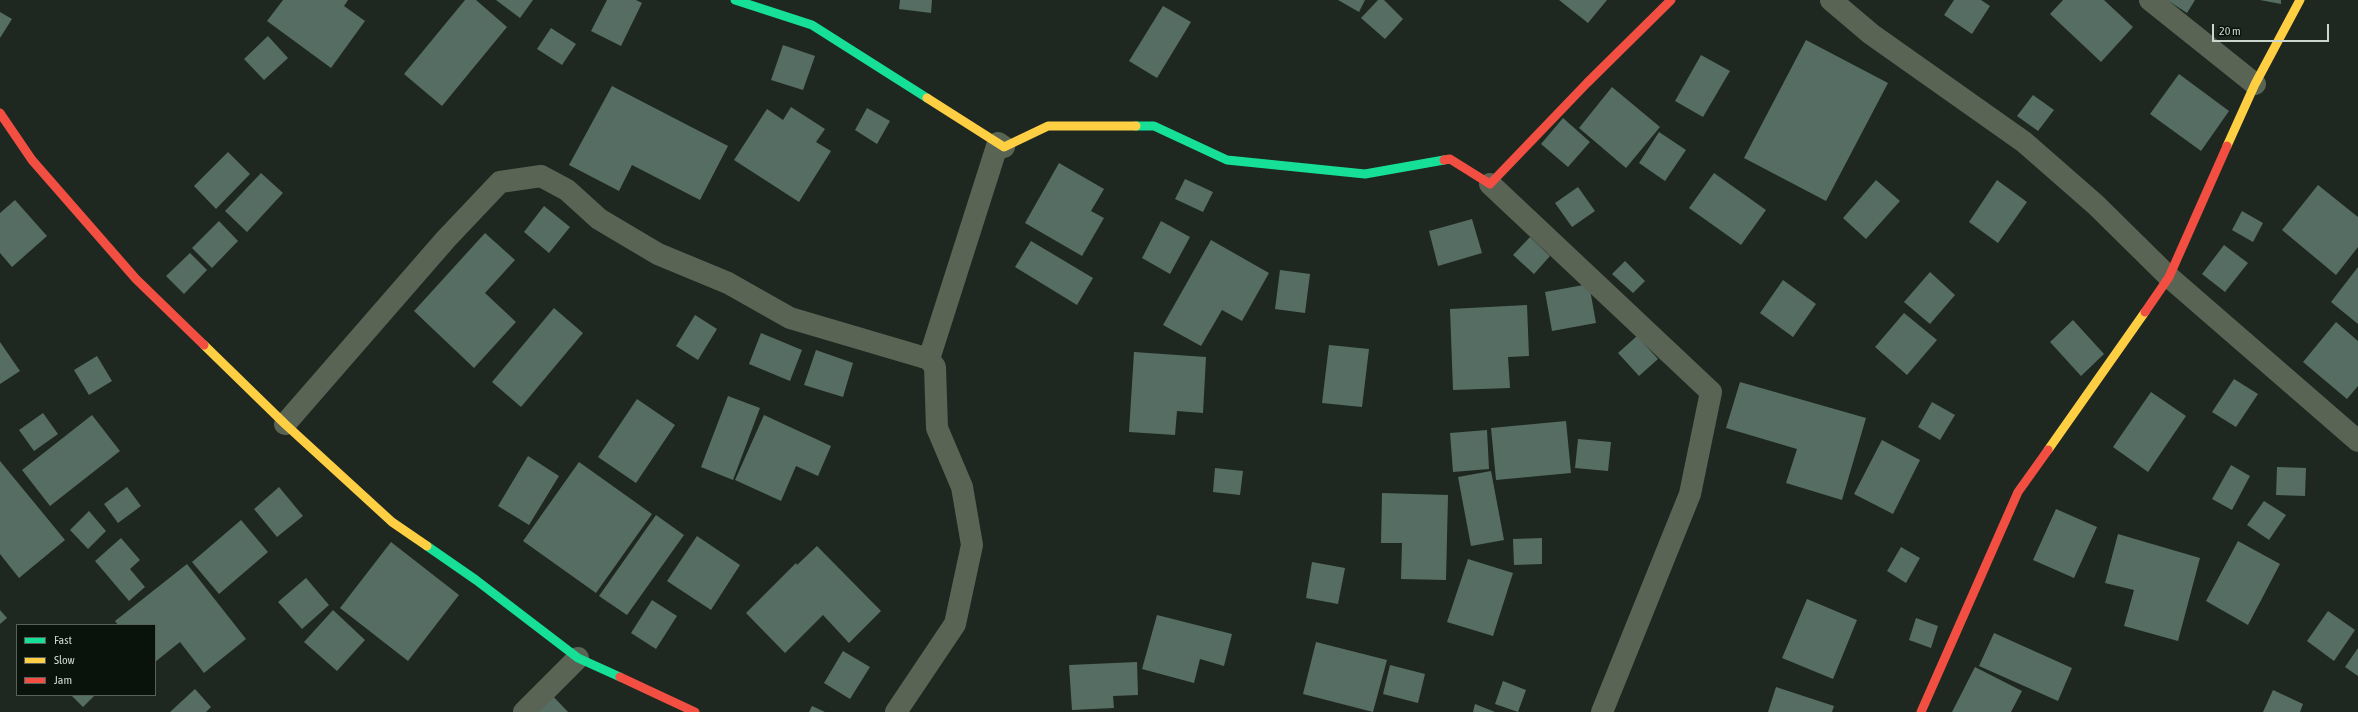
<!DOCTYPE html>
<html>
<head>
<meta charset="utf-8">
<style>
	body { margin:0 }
	#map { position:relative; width:2358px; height:712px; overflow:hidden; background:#1e2820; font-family:"Asap Condensed",sans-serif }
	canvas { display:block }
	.legend { position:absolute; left:16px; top:624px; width:140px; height:72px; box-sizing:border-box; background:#0a120c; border:1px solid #576059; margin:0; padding:5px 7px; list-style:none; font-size:12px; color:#cbd6cd }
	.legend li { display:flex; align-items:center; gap:8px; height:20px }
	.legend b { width:20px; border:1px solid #576059 }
	.scale { position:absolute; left:2212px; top:24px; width:117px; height:18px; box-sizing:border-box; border:2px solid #cbd6cd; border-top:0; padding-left:5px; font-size:12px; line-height:14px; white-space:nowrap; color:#cbd6cd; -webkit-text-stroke:3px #0a120c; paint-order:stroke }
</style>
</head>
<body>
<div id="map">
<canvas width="2358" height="712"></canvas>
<ul class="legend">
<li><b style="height:5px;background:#16e098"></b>Fast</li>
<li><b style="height:5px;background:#ffcf43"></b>Slow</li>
<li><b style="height:5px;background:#f24e42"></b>Jam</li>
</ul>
<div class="scale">20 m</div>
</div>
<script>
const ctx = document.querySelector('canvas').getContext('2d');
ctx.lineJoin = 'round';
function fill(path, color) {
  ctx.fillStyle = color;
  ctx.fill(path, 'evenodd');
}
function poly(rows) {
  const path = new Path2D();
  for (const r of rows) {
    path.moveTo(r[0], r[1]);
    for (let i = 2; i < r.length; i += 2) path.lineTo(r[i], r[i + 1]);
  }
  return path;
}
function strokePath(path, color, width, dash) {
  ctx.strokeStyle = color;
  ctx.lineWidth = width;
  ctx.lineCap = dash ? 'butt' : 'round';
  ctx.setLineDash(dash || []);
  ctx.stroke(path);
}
const building = poly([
	[283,0,348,0,344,6,365,21,331,68,267,21],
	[465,0,476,0,507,27,442,106,404,74],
	[496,0,533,0,520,18],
	[607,0,636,0,642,3,621,46,591,31],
	[900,0,932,0,931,13,899,9],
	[1338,0,1365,0,1359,12],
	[1378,0,1384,0,1403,19,1385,39,1361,18],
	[1559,0,1607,0,1588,23],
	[1954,0,1981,0,1990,6,1972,34,1944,15],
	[2063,0,2104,0,2133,27,2101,62,2050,14],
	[2167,0,2195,0,2187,13],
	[2260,0,2281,0,2281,4],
	[1163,6,1191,22,1157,78,1129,61],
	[0,12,12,19,0,38],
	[551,28,576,44,562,65,537,49],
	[268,36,288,58,264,80,244,59],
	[1806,40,1888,83,1826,201,1744,158],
	[783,45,815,56,803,90,771,80],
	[1701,55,1730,71,1703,117,1675,101],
	[2179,74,2229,111,2201,151,2150,114],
	[612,86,728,146,700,200,632,165,619,191,569,165],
	[1612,87,1660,127,1626,168,1579,128],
	[2033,95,2054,110,2038,131,2017,116],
	[791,107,825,129,816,142,831,151,799,202,734,160,767,109,783,120],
	[867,108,890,121,877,144,855,130],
	[1563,118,1590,142,1568,167,1541,144],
	[1659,132,1686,150,1665,181,1639,163],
	[228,152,250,174,216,209,194,186],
	[1059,163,1104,189,1091,211,1104,218,1082,256,1025,223],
	[261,173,283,193,247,232,225,211],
	[1714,173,1766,210,1741,245,1689,208],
	[1185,179,1213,192,1203,212,1175,199],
	[1876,180,1900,201,1866,239,1843,218],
	[1997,180,2027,202,1998,243,1969,222],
	[2318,185,2358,217,2358,247,2336,275,2282,230],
	[1578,187,1595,211,1572,227,1555,203],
	[15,200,47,236,12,267,0,253,0,213],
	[544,206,570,227,549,253,524,232],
	[2242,211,2263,223,2253,242,2232,230],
	[1472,219,1482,253,1438,266,1429,231],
	[219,221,238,241,212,268,192,248],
	[1161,221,1190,237,1170,274,1142,258],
	[485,233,515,260,485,293,516,322,474,368,414,311],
	[1530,237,1550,256,1534,274,1513,255],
	[1211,240,1269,273,1242,321,1222,310,1201,346,1163,325],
	[1031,241,1093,278,1077,305,1015,267],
	[2224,245,2248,263,2225,292,2202,274],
	[190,253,207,270,184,294,166,276],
	[1625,261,1645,281,1633,293,1612,274],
	[2358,267,2358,324,2331,302],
	[1280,270,1310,274,1305,313,1275,309],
	[1930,272,1955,295,1930,324,1904,302],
	[1783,280,1816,304,1793,337,1760,313],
	[1589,284,1596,323,1552,331,1545,292],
	[1527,305,1529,356,1508,357,1510,388,1453,390,1450,309],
	[554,308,583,333,521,407,492,382],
	[1904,313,1937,340,1907,375,1875,347],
	[695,315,717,329,698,360,676,346],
	[2073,320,2104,354,2081,376,2050,342],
	[2336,322,2358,341,2358,386,2347,399,2303,362],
	[761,333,802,350,790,381,749,364],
	[1637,336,1658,359,1639,376,1618,353],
	[0,342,20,371,0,384],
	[1329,345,1369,349,1362,407,1322,403],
	[816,350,853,363,843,397,804,385],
	[1134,352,1206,357,1203,413,1177,411,1175,435,1129,432],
	[97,356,112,381,89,395,74,370],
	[2234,379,2258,394,2236,427,2212,412],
	[1740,382,1866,418,1842,500,1786,483,1797,449,1726,428],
	[2151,392,2186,416,2148,472,2113,447],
	[728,396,760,408,733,480,701,467],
	[637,399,675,425,636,483,598,457],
	[1932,402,1955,415,1940,440,1918,427],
	[43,413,58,434,34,451,19,430],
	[92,415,120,451,50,506,22,470],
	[764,415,831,446,818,476,796,466,781,501,735,480],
	[1566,421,1571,473,1496,480,1491,428],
	[1487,430,1489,469,1453,472,1450,433],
	[1578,439,1611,442,1608,471,1575,468],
	[1882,440,1920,460,1893,514,1854,494],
	[528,456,559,476,529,525,498,506],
	[0,461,65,540,19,578,0,554],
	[579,462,652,514,596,593,523,541],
	[2231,465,2250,476,2232,510,2212,499],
	[2277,467,2306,468,2305,496,2276,495],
	[1215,468,1243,471,1240,495,1213,492],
	[1491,471,1504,540,1471,546,1458,477],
	[127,487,141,506,118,523,104,504],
	[279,487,303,516,277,537,254,509],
	[1382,493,1448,495,1446,580,1401,579,1402,543,1381,543],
	[2264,501,2286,515,2269,540,2247,525],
	[2056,509,2097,527,2074,578,2033,560],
	[89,511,106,531,88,549,70,530],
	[656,515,684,535,627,615,599,596],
	[241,520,268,552,219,594,192,562],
	[2118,534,2200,558,2178,641,2124,626,2134,590,2105,583],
	[697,536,740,565,711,610,667,581],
	[121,538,140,560,130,569,145,587,129,601,95,561],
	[1542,538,1542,564,1514,565,1513,539],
	[2238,541,2280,564,2248,625,2206,601],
	[391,542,459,595,408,661,340,608],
	[817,546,881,611,849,643,823,615,785,653,746,613,796,563,797,565],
	[1901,547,1920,558,1906,583,1887,571],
	[1468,559,1513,573,1493,636,1447,622],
	[1312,562,1345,568,1338,604,1306,598],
	[187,564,246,639,204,673,180,642,155,662,155,625,118,625,115,621],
	[306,578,329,605,302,629,278,602],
	[1807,599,1857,620,1833,679,1782,658],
	[652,600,677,616,656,649,631,633],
	[0,610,7,618,0,624],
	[333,610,365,640,337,671,304,642],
	[2328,611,2355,630,2334,661,2307,641],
	[1157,615,1232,634,1224,666,1200,659,1194,683,1142,669],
	[1916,618,1938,626,1931,648,1909,640],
	[1994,633,2072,668,2058,701,1979,666],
	[1316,642,1387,660,1373,712,1303,694],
	[2358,648,2358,676,2345,667],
	[843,651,870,667,850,699,824,683],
	[1137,662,1138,695,1113,696,1114,708,1072,710,1069,665],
	[1390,665,1425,674,1418,703,1383,694],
	[1975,667,2022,691,2011,712,1952,712],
	[1503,681,1526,690,1518,712,1495,704],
	[1776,687,1834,706,1832,712,1768,712],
	[195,689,211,707,206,712,170,712],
	[2273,690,2303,704,2300,712,2263,712],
	[550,693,568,712,530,712],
	[71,695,95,695,83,707],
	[1475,704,1495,712,1473,712],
	[812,706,825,712,809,712]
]);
const street = poly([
	[1831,0,1871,34,2024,142,2096,205,2169,277,2358,441],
	[2150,0,2255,84],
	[1490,184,1711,392,1690,494,1602,712],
	[285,424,446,239,500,182,541,176,567,190,599,219,658,254,728,283,790,318,929,359],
	[524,712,578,658],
	[896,712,955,624,972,545,962,487,937,428,935,367,929,359,998,143,1004,147]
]);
const fast = poly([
	[735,0,812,25,927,98],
	[1136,126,1154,126,1227,160,1365,174,1444,160],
	[427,546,476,580,578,658,620,677]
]);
const slow = poly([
	[927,98,1004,147,1048,126,1136,126],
	[2227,146,2255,84,2300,0],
	[204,345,285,424,392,522,427,546],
	[2048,450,2145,312]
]);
const jam = poly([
	[0,113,32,160,136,279,204,345],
	[1444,160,1450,159,1490,184,1587,83,1671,0],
	[2145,312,2169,277,2227,146],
	[620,677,695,712],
	[1921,712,2018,492,2048,450]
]);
fill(building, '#566d63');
strokePath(street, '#5a6454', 22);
strokePath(fast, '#16e098', 9);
strokePath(slow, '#ffcf43', 9);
strokePath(jam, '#f24e42', 9);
</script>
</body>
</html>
